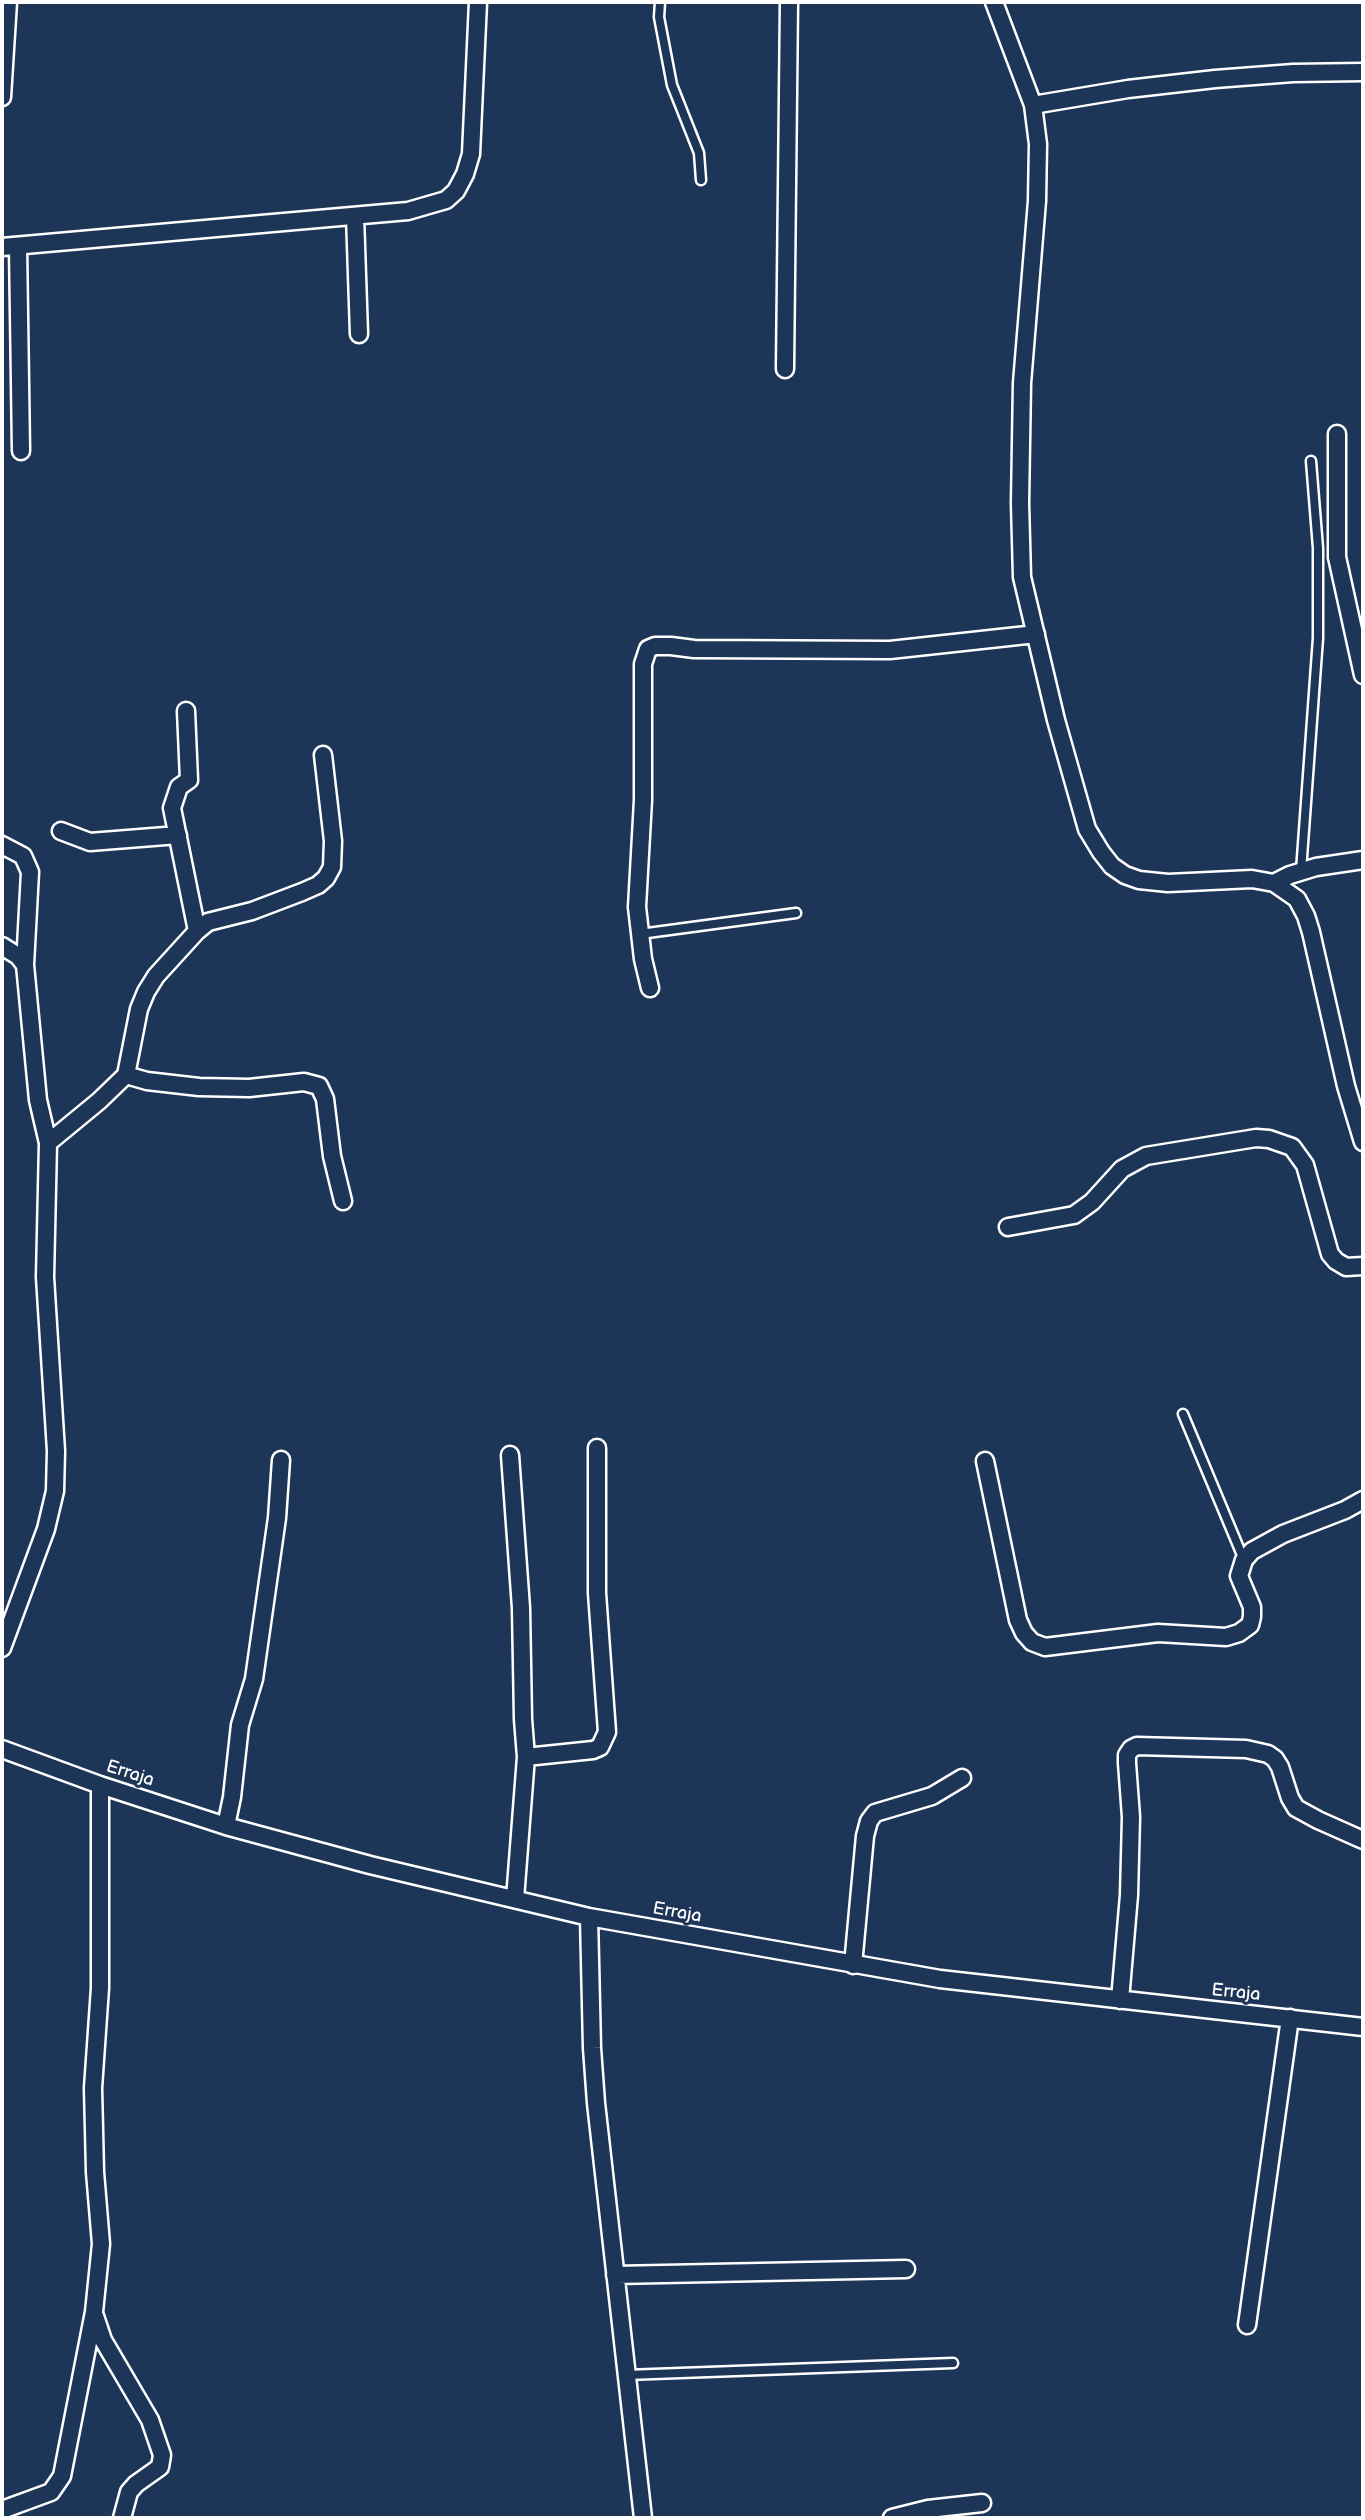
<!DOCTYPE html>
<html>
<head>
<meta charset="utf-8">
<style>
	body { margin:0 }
	#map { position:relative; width:1365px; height:2520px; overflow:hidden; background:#1d3557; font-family:"Balsamiq Sans",sans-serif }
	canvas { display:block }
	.frame { position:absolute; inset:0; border:4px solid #fff; pointer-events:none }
</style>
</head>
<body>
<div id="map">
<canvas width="1365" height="2520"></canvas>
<div class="frame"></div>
</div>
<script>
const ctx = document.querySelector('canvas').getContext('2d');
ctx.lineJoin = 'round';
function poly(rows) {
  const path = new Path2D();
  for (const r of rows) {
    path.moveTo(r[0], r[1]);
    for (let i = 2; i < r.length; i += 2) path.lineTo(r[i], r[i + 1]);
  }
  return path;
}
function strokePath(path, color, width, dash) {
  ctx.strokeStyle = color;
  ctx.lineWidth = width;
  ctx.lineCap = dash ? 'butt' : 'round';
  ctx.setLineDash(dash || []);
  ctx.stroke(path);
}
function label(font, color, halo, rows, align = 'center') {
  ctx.font = font + ' "Balsamiq Sans",sans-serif';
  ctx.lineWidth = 6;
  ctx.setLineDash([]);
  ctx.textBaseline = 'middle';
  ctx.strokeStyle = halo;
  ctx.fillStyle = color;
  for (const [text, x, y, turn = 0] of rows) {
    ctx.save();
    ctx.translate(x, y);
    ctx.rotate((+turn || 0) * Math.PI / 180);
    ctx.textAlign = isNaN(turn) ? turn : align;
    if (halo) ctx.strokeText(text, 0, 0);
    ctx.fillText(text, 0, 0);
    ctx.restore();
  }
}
const service = poly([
	[660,2,659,17,672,85,699,153,701,180],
	[1301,871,1318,638,1318,548,1311,461],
	[640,934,796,913],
	[1183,1414,1244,1560],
	[626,2375,953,2363]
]);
const minor = poly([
	[994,2,1033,105,1038,144,1037,201,1022,383,1020,503,1022,577,1056,720,1087,829,1101,852,1112,866,1125,875,1139,880,1168,883,1252,879,1274,883,1297,899,1306,916,1311,932,1346,1086,1363,1142],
	[2,97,8,2],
	[1033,105,1128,89,1215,79,1293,73,1363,72],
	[355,216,359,334],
	[18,246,21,451],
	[2,247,408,211,446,200,456,191,465,174,471,154,478,2],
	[785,369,789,2],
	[1337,434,1337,557,1363,675],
	[186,711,189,780,179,787,172,808,197,931],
	[61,831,90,842,178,835],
	[2,845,23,856,30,872,25,965],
	[1274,883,1290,875,1316,867,1363,860],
	[2,946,18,956,25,965,38,1100,48,1143],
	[650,988,643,959,637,907,643,800,643,664,648,649,655,646,671,646,694,649,890,650,1036,634],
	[126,1075,147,1081,199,1087,249,1088,304,1082,319,1086,325,1099,332,1156,343,1201],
	[1008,1227,1074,1215,1092,1202,1122,1169,1146,1156,1256,1138,1269,1139,1292,1147,1305,1165,1330,1254,1336,1261,1346,1267,1363,1266],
	[510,1455,521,1608,523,1719,526,1757,515,1899],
	[985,1461,1018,1620,1024,1633,1032,1642,1045,1647,1158,1633,1226,1637,1239,1633,1250,1625,1252,1617,1252,1607,1239,1576,1244,1560,1252,1551,1283,1534,1345,1510,1363,1500],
	[2,1648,46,1529,55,1491,56,1451,45,1277,48,1143,99,1101,126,1075,139,1009,146,992,156,976,197,931,208,922,252,911,302,892,318,885,326,878,332,867,333,841,323,755],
	[2,1749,100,1785,226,1826,370,1865,589,1917,940,1979,1363,2027],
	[526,1757,593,1750,600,1747,607,1732,597,1593,597,1448],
	[226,1826,232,1797,240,1725,254,1679,277,1518,281,1460],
	[589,1917,592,2048,596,2103,643,2518],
	[853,1965,865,1836,869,1821,875,1813,932,1796,962,1778],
	[1120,2000,1129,1895,1131,1817,1127,1763,1127,1755,1131,1749,1137,1746,1246,1749,1268,1754,1275,1759,1280,1767,1290,1798,1296,1808,1318,1820,1363,1840],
	[615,2275,906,2269],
	[95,2316,103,2340,150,2420,162,2455,160,2467,136,2484,129,2492,122,2518],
	[1247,2325,1290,2018],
	[2,2510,51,2492,62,2476,94,2312,101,2244,95,2172,93,2088,100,1988,100,1785],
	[892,2518,928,2509,982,2503]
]);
const streetNames = [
	["Erraja",130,1774,18],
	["Erraja",677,1913,10],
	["Erraja",1236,1993,6]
];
strokePath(service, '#fff', 13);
strokePath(minor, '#fff', 21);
strokePath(service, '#1d3557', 8);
strokePath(minor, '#1d3557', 16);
label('18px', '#fff', '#1d3557', streetNames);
</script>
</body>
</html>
